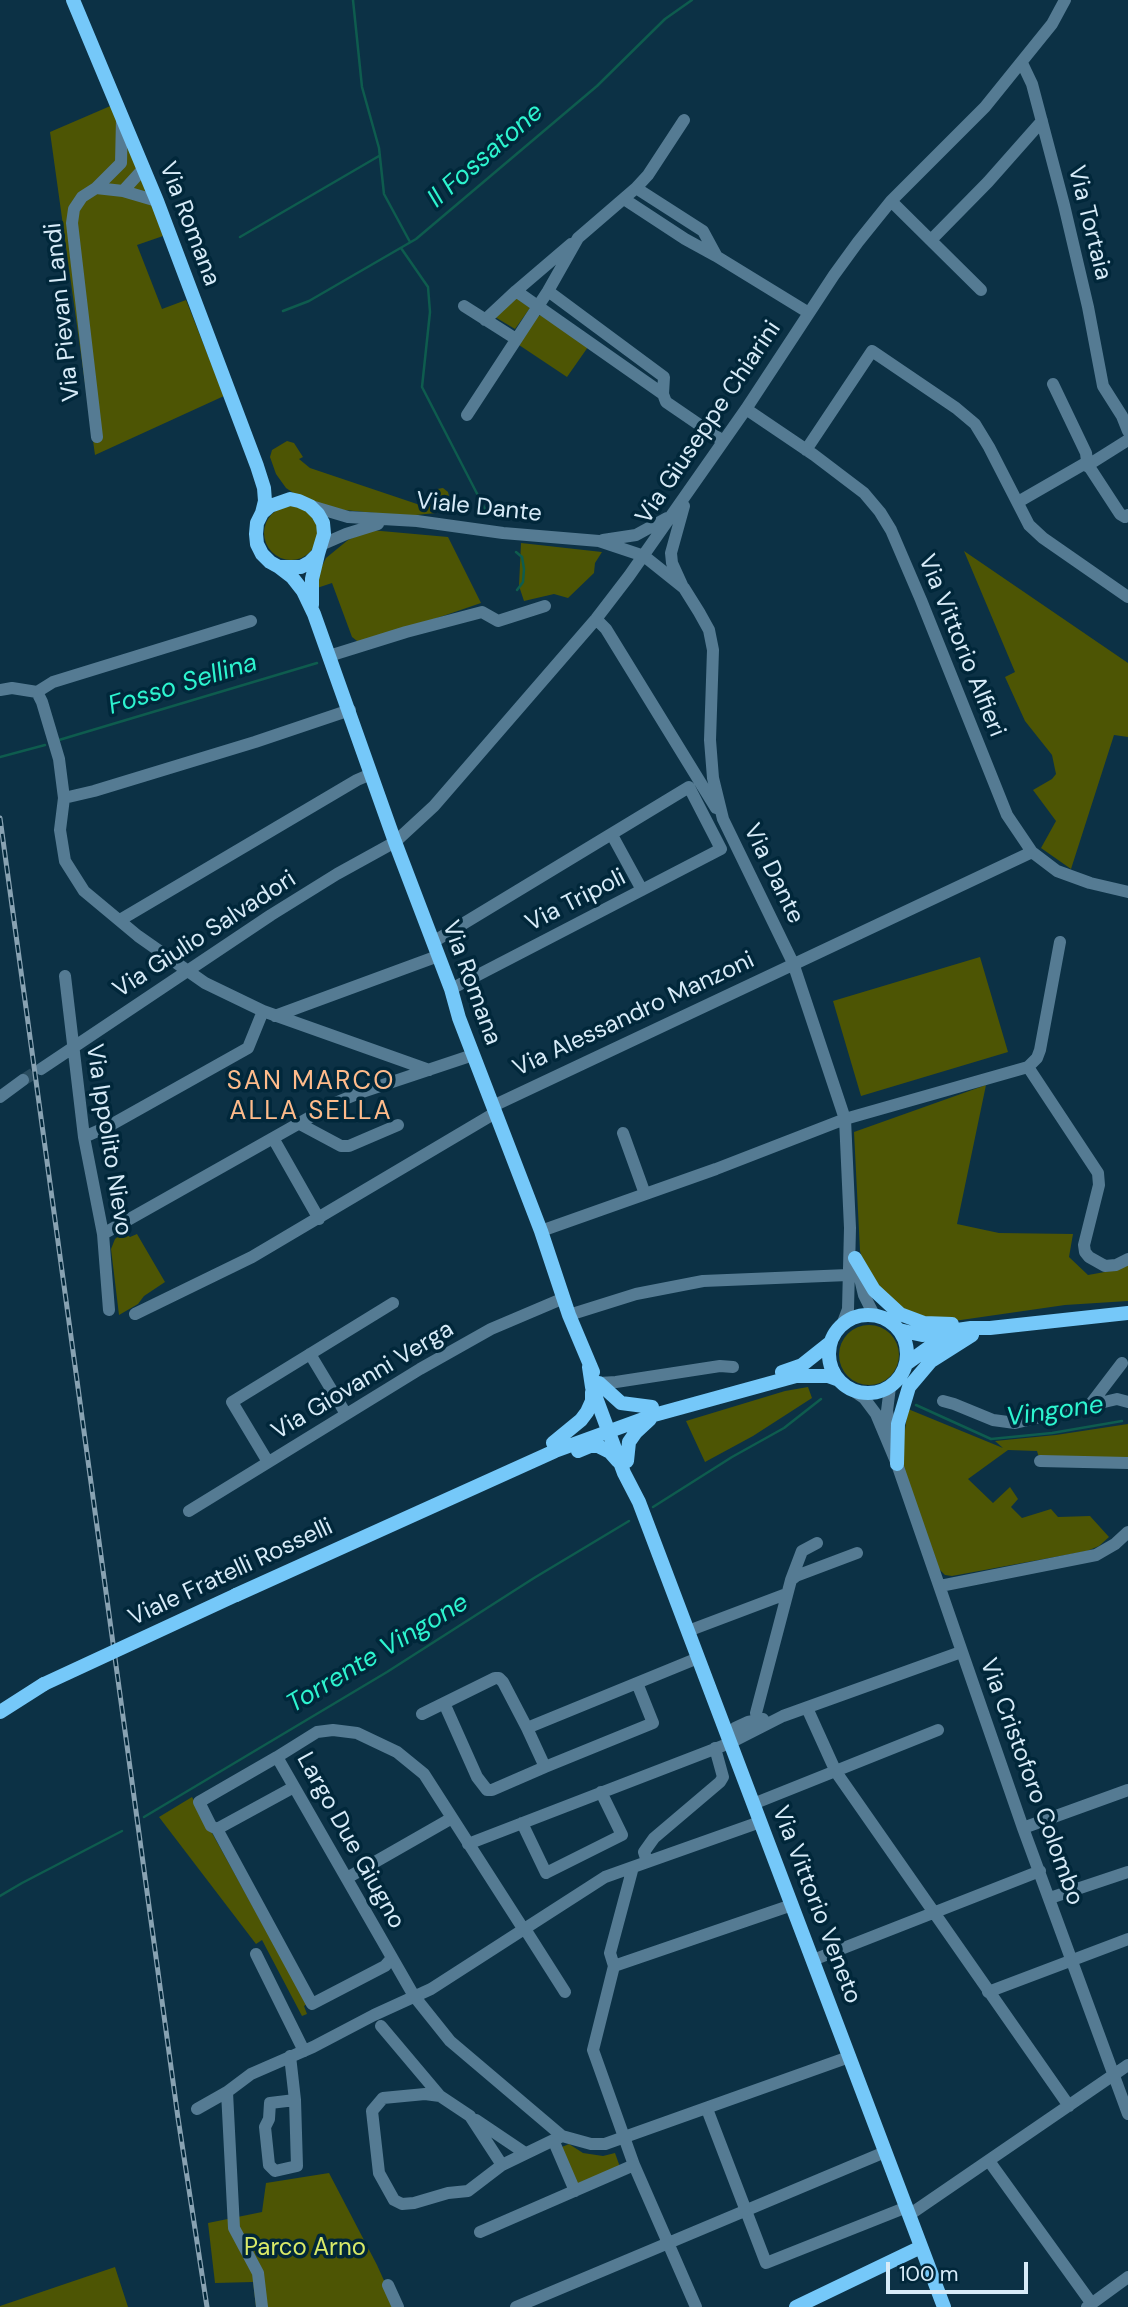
<!DOCTYPE html>
<html>
<head>
<meta charset="utf-8">
<style>
	body { margin:0 }
	#map { position:relative; width:1128px; height:2307px; overflow:hidden; background:#0c3145; font-family:"DM Sans",sans-serif }
	canvas { display:block }
	.scale { position:absolute; left:886px; top:2262px; width:142px; height:32px; box-sizing:border-box; border:4px solid #d7ebf8; border-top:0; padding-left:9px; font-size:21px; line-height:24px; white-space:nowrap; color:#d7ebf8; -webkit-text-stroke:5px #01273a; paint-order:stroke }
</style>
</head>
<body>
<div id="map">
<canvas width="1128" height="2307"></canvas>
<div class="scale">100 m</div>
</div>
<script>
const ctx = document.querySelector('canvas').getContext('2d');
ctx.lineJoin = 'round';
function fill(path, color) {
  ctx.fillStyle = color;
  ctx.fill(path, 'evenodd');
}
function poly(rows) {
  const path = new Path2D();
  for (const r of rows) {
    if (r.length === 3) {
      path.moveTo(r[0] + r[2], r[1]);
      path.arc(r[0], r[1], r[2], 0, 2 * Math.PI);
      continue;
    }
    path.moveTo(r[0], r[1]);
    for (let i = 2; i < r.length; i += 2) path.lineTo(r[i], r[i + 1]);
  }
  return path;
}
function strokePath(path, color, width, dash) {
  ctx.strokeStyle = color;
  ctx.lineWidth = width;
  ctx.lineCap = dash ? 'butt' : 'round';
  ctx.setLineDash(dash || []);
  ctx.stroke(path);
}
function label(font, color, halo, rows, align = 'center') {
  ctx.font = font + ' "DM Sans",sans-serif';
  ctx.lineWidth = 7;
  ctx.setLineDash([]);
  ctx.textBaseline = 'middle';
  ctx.strokeStyle = halo;
  ctx.fillStyle = color;
  for (const [text, x, y, turn = 0] of rows) {
    ctx.save();
    ctx.translate(x, y);
    ctx.rotate((+turn || 0) * Math.PI / 180);
    ctx.textAlign = isNaN(turn) ? turn : align;
    if (halo) ctx.strokeText(text, 0, 0);
    ctx.fillText(text, 0, 0);
    ctx.restore();
  }
}
const green = poly([
	[115,104,163,236,137,245,162,309,186,300,224,396,95,455,50,132],
	[516,298,530,308,515,329,495,317],
	[541,315,588,347,567,377,519,345,536,317],
	[287,441,294,443,303,457,299,459,310,468,420,505,440,496,437,489,443,488,448,492,450,500,444,509,436,513,406,516,334,509,307,502,286,488,276,474,270,457,272,450],
	[291,533,27],
	[370,530,448,537,481,603,361,644,352,637,332,583,317,588,319,572,326,558,348,540],
	[521,543,602,552,595,563,594,573,568,598,554,594,524,601,519,586],
	[964,551,1128,663,1128,737,1114,735,1071,869,1041,848,1056,821,1033,790,1052,779,1056,774,1052,755,1025,721,1005,677,1015,672],
	[980,957,1008,1052,861,1096,833,1001],
	[986,1085,957,1224,999,1233,1073,1234,1069,1257,1088,1275,1116,1270,1128,1263,1128,1301,1065,1305,954,1321,913,1315,884,1296,865,1267,860,1251,854,1132],
	[126,1234,130,1237,137,1234,165,1282,144,1296,138,1304,119,1315,111,1249,115,1239,120,1235],
	[869,1355,30],
	[808,1387,812,1398,753,1436,705,1462,686,1421,785,1391],
	[908,1409,1003,1448,995,1441,1056,1435,1128,1424,1128,1459,1040,1461,1037,1451,1008,1450,968,1479,993,1503,1010,1487,1018,1499,1011,1507,1022,1518,1051,1509,1058,1517,1090,1516,1109,1537,1099,1546,1087,1551,952,1576,945,1575,939,1569,902,1463,900,1431,905,1430],
	[192,1797,307,2004,304,2006,307,2014,302,2016,262,1940,256,1944,159,1817],
	[569,2144,583,2153,603,2156,615,2153,620,2167,576,2184,557,2149],
	[329,2173,377,2265,396,2307,256,2307,253,2282,215,2283,208,2223,262,2212,266,2183],
	[115,2267,128,2307,0,2307,0,2306]
]);
const stream = poly([
	[353,0,362,87,379,148,384,194,410,242],
	[240,237,379,156],
	[401,248,428,287,430,312,422,387,486,511],
	[283,311,309,301,416,239,597,86,665,19,692,0],
	[516,552,522,557,524,569,523,582,517,590],
	[59,740,317,663],
	[0,757,45,745],
	[916,1405,991,1439,1052,1433,1122,1421],
	[653,1507,732,1457,784,1428,821,1399],
	[144,1817,387,1672,534,1578,629,1521],
	[0,1896,22,1883,122,1831]
]);
const minorTunnel = poly([
	[23,1080,41,1069]
]);
const minor = poly([
	[1022,63,1032,84,1064,205,1088,307,1103,386,1122,416,1128,431],
	[96,188,123,191,157,201],
	[636,188,703,231,716,255],
	[123,191,144,168],
	[624,199,685,239,716,256,809,313],
	[891,201,981,290],
	[931,240,988,182,1042,121],
	[571,244,516,291,663,394,666,402,723,441],
	[548,291,664,377,663,394],
	[464,306,516,339],
	[485,320,516,291],
	[746,409,814,455,864,493,880,512,891,530,921,600,1007,815,1032,852,1057,871,1090,883,1128,892],
	[467,415,548,291,578,238,636,188,648,175,684,120],
	[97,437,72,223,74,209,82,197,96,188,121,163,122,119],
	[806,450,872,351,956,408,975,424,989,447,1029,525,1043,538,1128,597],
	[1084,464,1090,468,1120,514,1125,517,1128,515],
	[1084,464,1093,462,1128,440],
	[1018,502,1084,464,1087,461,1086,453,1053,384],
	[311,506,348,517,417,521,503,533,599,541,644,556,684,588,699,612,709,630,713,650,710,740,713,778,723,819,793,963,845,1119,850,1228,848,1309,842,1325],
	[603,540,636,535,667,518],
	[323,544,346,534,378,524],
	[682,585,672,563,671,553,684,506],
	[596,619,606,629,716,808],
	[329,656,406,632,482,612,498,621,545,606],
	[0,690,12,688,37,692,42,702,59,759,64,798,60,830,65,861,84,891,138,936,205,983,263,1011,429,1070],
	[37,692,53,682,251,621],
	[64,798,94,791,255,742,350,710],
	[612,835,642,890],
	[120,920,357,780,371,774],
	[433,942,689,787,721,849,451,989],
	[65,976,84,1137,103,1234,109,1310],
	[275,1016,438,956],
	[1028,1067,1037,1058,1040,1050,1060,942],
	[41,1069,271,915,337,874,395,842,434,806,596,619,629,576,746,409,834,275,858,242,891,201,985,107,1052,24,1065,0],
	[0,1097,23,1080],
	[493,1106,1032,852],
	[298,1123,341,1146,349,1146,398,1125],
	[623,1133,645,1194],
	[84,1137,109,1126,248,1048,263,1011],
	[273,1138,319,1219],
	[541,1231,716,1169,845,1119,1028,1067,1098,1173,1099,1185,1084,1245,1085,1252,1089,1257,1105,1266,1116,1265,1128,1259],
	[103,1234,335,1103,362,1092,473,1055],
	[857,1266,864,1295,874,1315],
	[135,1314,252,1257,495,1113],
	[569,1315,636,1294,703,1281,848,1275],
	[310,1354,346,1414],
	[599,1383,616,1382,720,1366,733,1367],
	[848,1387,864,1398,876,1414,897,1464,1023,1828,1128,2114],
	[890,1387,887,1411,893,1440],
	[943,1401,954,1404,993,1420,1015,1423,1117,1399,1128,1402],
	[1090,1405,1122,1363],
	[1040,1461,1128,1463],
	[268,1462,232,1402,393,1303],
	[189,1511,420,1369,491,1329,564,1298],
	[791,1580,802,1551,817,1543],
	[940,1586,1096,1555,1115,1544,1128,1532],
	[688,1631,786,1594],
	[444,1703,477,1777,487,1790,492,1790,545,1767],
	[807,1708,836,1772,1069,2106],
	[422,1714,495,1678,499,1678,503,1682,527,1728,545,1767,653,1723,637,1683],
	[757,1720,756,1713,791,1580,796,1576,857,1553],
	[527,1728,698,1658],
	[730,1743,735,1728,748,1722,763,1719],
	[294,1787,217,1829,312,2004,385,1966,392,1958],
	[753,1804,938,1730],
	[522,1823,546,1873,622,1835,601,1792],
	[1023,1828,1128,1790],
	[217,1829,211,1826,199,1802,277,1757],
	[468,1844,730,1743,783,1716,961,1652],
	[647,1861,644,1852,654,1838,720,1782,723,1777,715,1748],
	[347,1878,452,1818],
	[1050,1898,1128,1872],
	[525,1929,565,1992],
	[524,1930,424,1774,397,1752,357,1733,333,1730,317,1732,277,1757,414,1996,450,2041,562,2136,591,2144,605,2144,849,2057],
	[256,1954,304,2051],
	[813,1960,1040,1871],
	[614,1966,610,1953,633,1867,760,1822],
	[988,1992,1128,1939],
	[381,2026,440,2096],
	[290,2056,295,2100,297,2166,275,2171,269,2165,265,2127,269,2119,270,2103,295,2100],
	[197,2109,227,2092],
	[707,2109,766,2263,907,2207],
	[476,2120,525,2153],
	[554,2142,575,2191],
	[989,2161,1092,2304],
	[502,2165,470,2116,440,2096,425,2094,383,2098,372,2111,379,2173,394,2200,402,2204,414,2203,448,2193,468,2191,502,2165,562,2136],
	[909,2215,1128,2065],
	[480,2232,634,2165],
	[388,2285,398,2307],
	[262,2307,258,2273,234,2228,227,2092,251,2074,313,2047,374,2015,431,1989,605,1877,633,1867],
	[516,2307,885,2152],
	[696,2307,634,2165,593,2050,614,1966,792,1905],
	[1087,2307,1128,2277]
]);
const major = poly([
	[73,0,157,201,257,466,264,488,265,501,262,513,257,523,256,534,257,544,262,554,270,562,279,567,301,567,310,562,318,554,324,534,323,523,318,514,310,506,299,501,290,499,270,506,262,513],
	[279,567,292,577,303,591,314,614,395,842,451,989,459,1018,541,1231,569,1315,593,1372],
	[312,605,312,579,318,554],
	[855,1258,874,1290,900,1314,924,1323,952,1324],
	[868,1354,39],
	[899,1330,922,1335,971,1328,990,1328,1128,1313],
	[906,1364,931,1346,957,1339],
	[589,1367,592,1387,624,1473,639,1502,944,2307],
	[782,1372,802,1365,831,1342],
	[599,1383,621,1403,652,1407],
	[553,1443,581,1420,587,1412,592,1401,592,1392],
	[578,1451,590,1446,598,1446,610,1452,618,1461],
	[627,1461,629,1442,636,1432,650,1419],
	[897,1464,898,1424,909,1387,931,1361,972,1335],
	[236,1595,555,1451,654,1415,796,1376,828,1376,839,1380],
	[0,1712,44,1684],
	[796,2307,921,2247]
]);
const rail = poly([
	[0,818,178,2118,207,2307]
]);
const majorBridge = poly([
	[44,1684,236,1595]
]);
const streetNames = [
	["Via Tortaia",1089,223,76],
	["Via Romana",189,224,69],
	["Via Pievan Landi",63,312,-96],
	["Via Giuseppe Chiarini",709,423,-56],
	["Viale Dante",479,508,6],
	["Via Vittorio Alfieri",961,646,68],
	["Via Dante",773,874,64],
	["Via Tripoli",576,901,-27],
	["Via Giulio Salvadori",205,935,-33],
	["Via Romana",471,983,70],
	["Via Alessandro Manzoni",634,1015,-25],
	["Via Ippolito Nievo",108,1140,81],
	["Via Giovanni Verga",363,1381,-31],
	["Viale Fratelli Rosselli",231,1573,-25],
	["Via Cristoforo Colombo",1031,1782,70],
	["Largo Due Giugno",350,1841,61],
	["Via Vittorio Veneto",816,1905,69]
];
const parkNames = [
	["Parco Arno",305,2249]
];
const waterNames = [
	["Il Fossatone",486,156,-41],
	["Fosso Sellina",183,685,-17],
	["Vingone",1055,1412,-8],
	["Torrente Vingone",378,1654,-31]
];
const neighbourhoodNames = [
	["SAN MARCO",311,1082],
	["ALLA SELLA",311,1112]
];
fill(green, '#4d5504');
strokePath(stream, '#0e5c4e', 2.5);
strokePath(minorTunnel, '#2a4d60', 12, [12, 6]);
strokePath(minor, '#557b93', 12);
strokePath(major, '#75c8f9', 14);
strokePath(rail, '#88a2b2', 5);
strokePath(rail, '#01273a', 2.5, [8]);
strokePath(majorBridge, '#75c8f9', 14);
label('24px', '#d7ebf8', '#01273a', streetNames);
label('24px', '#d9ea68', '#01273a', parkNames);
label('italic 26px', '#2df4cf', '#01273a', waterNames);
ctx.letterSpacing = '2px';
label('26px', '#febb8b', '#01273a', neighbourhoodNames);
ctx.letterSpacing = '0px';
</script>
</body>
</html>
